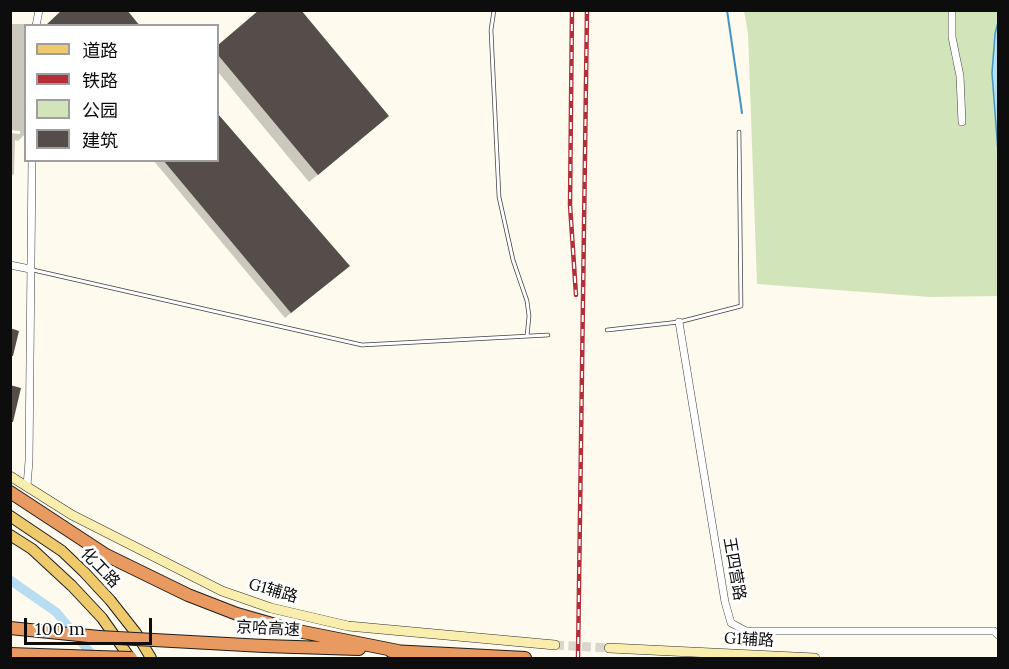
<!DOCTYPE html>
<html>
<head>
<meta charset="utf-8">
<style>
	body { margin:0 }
	#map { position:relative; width:1009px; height:669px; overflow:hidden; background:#fefaed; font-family:Lora,"Noto Sans SC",serif }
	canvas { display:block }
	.frame { position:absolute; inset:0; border:12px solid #0d0d0d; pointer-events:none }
	.legend { position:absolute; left:24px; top:24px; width:195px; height:138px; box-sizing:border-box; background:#fff; border:2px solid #9e9e9e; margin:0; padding:8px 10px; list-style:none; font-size:18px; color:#0d0d0d }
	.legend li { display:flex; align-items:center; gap:12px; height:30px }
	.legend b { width:30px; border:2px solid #9e9e9e }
	.scale { position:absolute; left:24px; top:618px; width:128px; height:27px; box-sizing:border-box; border:3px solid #0d0d0d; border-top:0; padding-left:8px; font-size:18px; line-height:21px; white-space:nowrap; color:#0d0d0d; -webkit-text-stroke:4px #fff; paint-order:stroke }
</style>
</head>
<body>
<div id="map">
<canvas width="1009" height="669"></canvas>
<div class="frame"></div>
<ul class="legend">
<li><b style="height:8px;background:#eeca6d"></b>道路</li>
<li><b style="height:8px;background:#b22f3a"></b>铁路</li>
<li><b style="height:16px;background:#d2e5ba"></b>公园</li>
<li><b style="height:16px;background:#544d4a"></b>建筑</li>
</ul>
<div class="scale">100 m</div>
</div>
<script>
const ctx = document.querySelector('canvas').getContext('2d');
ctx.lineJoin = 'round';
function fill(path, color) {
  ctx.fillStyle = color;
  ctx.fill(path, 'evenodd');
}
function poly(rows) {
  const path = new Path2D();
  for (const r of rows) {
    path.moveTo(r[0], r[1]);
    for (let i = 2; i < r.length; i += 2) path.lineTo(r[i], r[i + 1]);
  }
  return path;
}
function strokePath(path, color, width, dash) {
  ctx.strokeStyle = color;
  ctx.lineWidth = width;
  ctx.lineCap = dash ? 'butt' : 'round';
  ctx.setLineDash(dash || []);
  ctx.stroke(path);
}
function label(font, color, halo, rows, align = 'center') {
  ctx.font = font + ' Lora,"Noto Sans SC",serif';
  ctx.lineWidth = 6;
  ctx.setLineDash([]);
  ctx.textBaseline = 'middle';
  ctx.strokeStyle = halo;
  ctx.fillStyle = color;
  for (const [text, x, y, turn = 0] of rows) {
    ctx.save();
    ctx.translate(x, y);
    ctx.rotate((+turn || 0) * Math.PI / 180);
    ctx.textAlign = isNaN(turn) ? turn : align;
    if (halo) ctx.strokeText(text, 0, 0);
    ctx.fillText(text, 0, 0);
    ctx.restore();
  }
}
const green = poly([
	[744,11,998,11,998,296,930,297,757,284,748,33]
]);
const water = poly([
	[998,22,998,152,992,73,995,34,998,22]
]);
const shadow = poly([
	[262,10,379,124,309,182,218,72,218,47],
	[10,24,27,24,26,26,26,133,18,141,15,140,14,174,10,177,10,133,20,134,20,131,10,130],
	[218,117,348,266,285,318,153,160,218,160]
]);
const stream = poly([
	[727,10,742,113]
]);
const canal = poly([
	[10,580,56,612,95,658]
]);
const building = poly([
	[62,10,127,10,140,26,45,26],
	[259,10,301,10,389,116,318,175,218,55,218,45],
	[218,114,350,266,291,313,163,160,218,160],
	[10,328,19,331,13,356,10,356],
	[10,385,21,388,13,422,10,422]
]);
const secondaryTunnel = poly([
	[555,645,609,648]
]);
const service = poly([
	[494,10,491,30,499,197,513,260,527,301,529,316,527,336],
	[33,270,362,345,548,335],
	[607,330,679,322,741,306,739,132]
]);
const minor = poly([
	[952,10,952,37,960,76,962,122],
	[36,26,39,10],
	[10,265,30,269],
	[679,322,725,602,731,623,746,631,994,631,998,635],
	[27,486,29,461,32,160]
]);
const secondary = poly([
	[10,476,72,515,222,591,271,608,348,626,555,645],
	[609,648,815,658]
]);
const primary = poly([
	[10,516,62,551,84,572,110,600,136,633,151,658],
	[10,535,32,549,72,586,102,618,130,658]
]);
const motorway = poly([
	[10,492,106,555,188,595,237,614,293,630,398,651],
	[10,628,99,637],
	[264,646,359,649],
	[391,651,525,658],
	[10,654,98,657]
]);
const rail = poly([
	[572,10,570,205,576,295],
	[578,658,587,10]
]);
const motorwayBridge = poly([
	[99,637,264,646],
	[98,657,131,658]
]);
const streetNames = [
	["化工路",100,568,46],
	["王四营路",734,569,80],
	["G1辅路",273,591,16],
	["京哈高速",268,629,3],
	["G1辅路",749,640,3]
];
fill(green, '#d2e5ba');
fill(water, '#b6ddf1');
strokePath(water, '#4294c3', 1.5);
fill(shadow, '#0003');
strokePath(stream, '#4294c3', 2);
strokePath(canal, '#b6ddf1', 9);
fill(building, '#544d4a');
strokePath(secondaryTunnel, '#dad6cb', 9, [9, 4.5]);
strokePath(service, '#404040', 4.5);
strokePath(minor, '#404040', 8);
strokePath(secondary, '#2f2f2f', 10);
strokePath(primary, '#1e1e1e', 12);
strokePath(motorway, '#1e1e1e', 14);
strokePath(service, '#fff', 3);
strokePath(minor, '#fff', 7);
strokePath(secondary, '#f9eead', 9);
strokePath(primary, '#eeca6d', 10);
strokePath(motorway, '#e99a60', 12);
strokePath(rail, '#b22f3a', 4.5);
strokePath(rail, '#fff', 2, [7]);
strokePath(motorwayBridge, '#1e1e1e', 14, []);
strokePath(motorwayBridge, '#e99a60', 12);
label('16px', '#0d0d0d', '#fff', streetNames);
</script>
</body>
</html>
